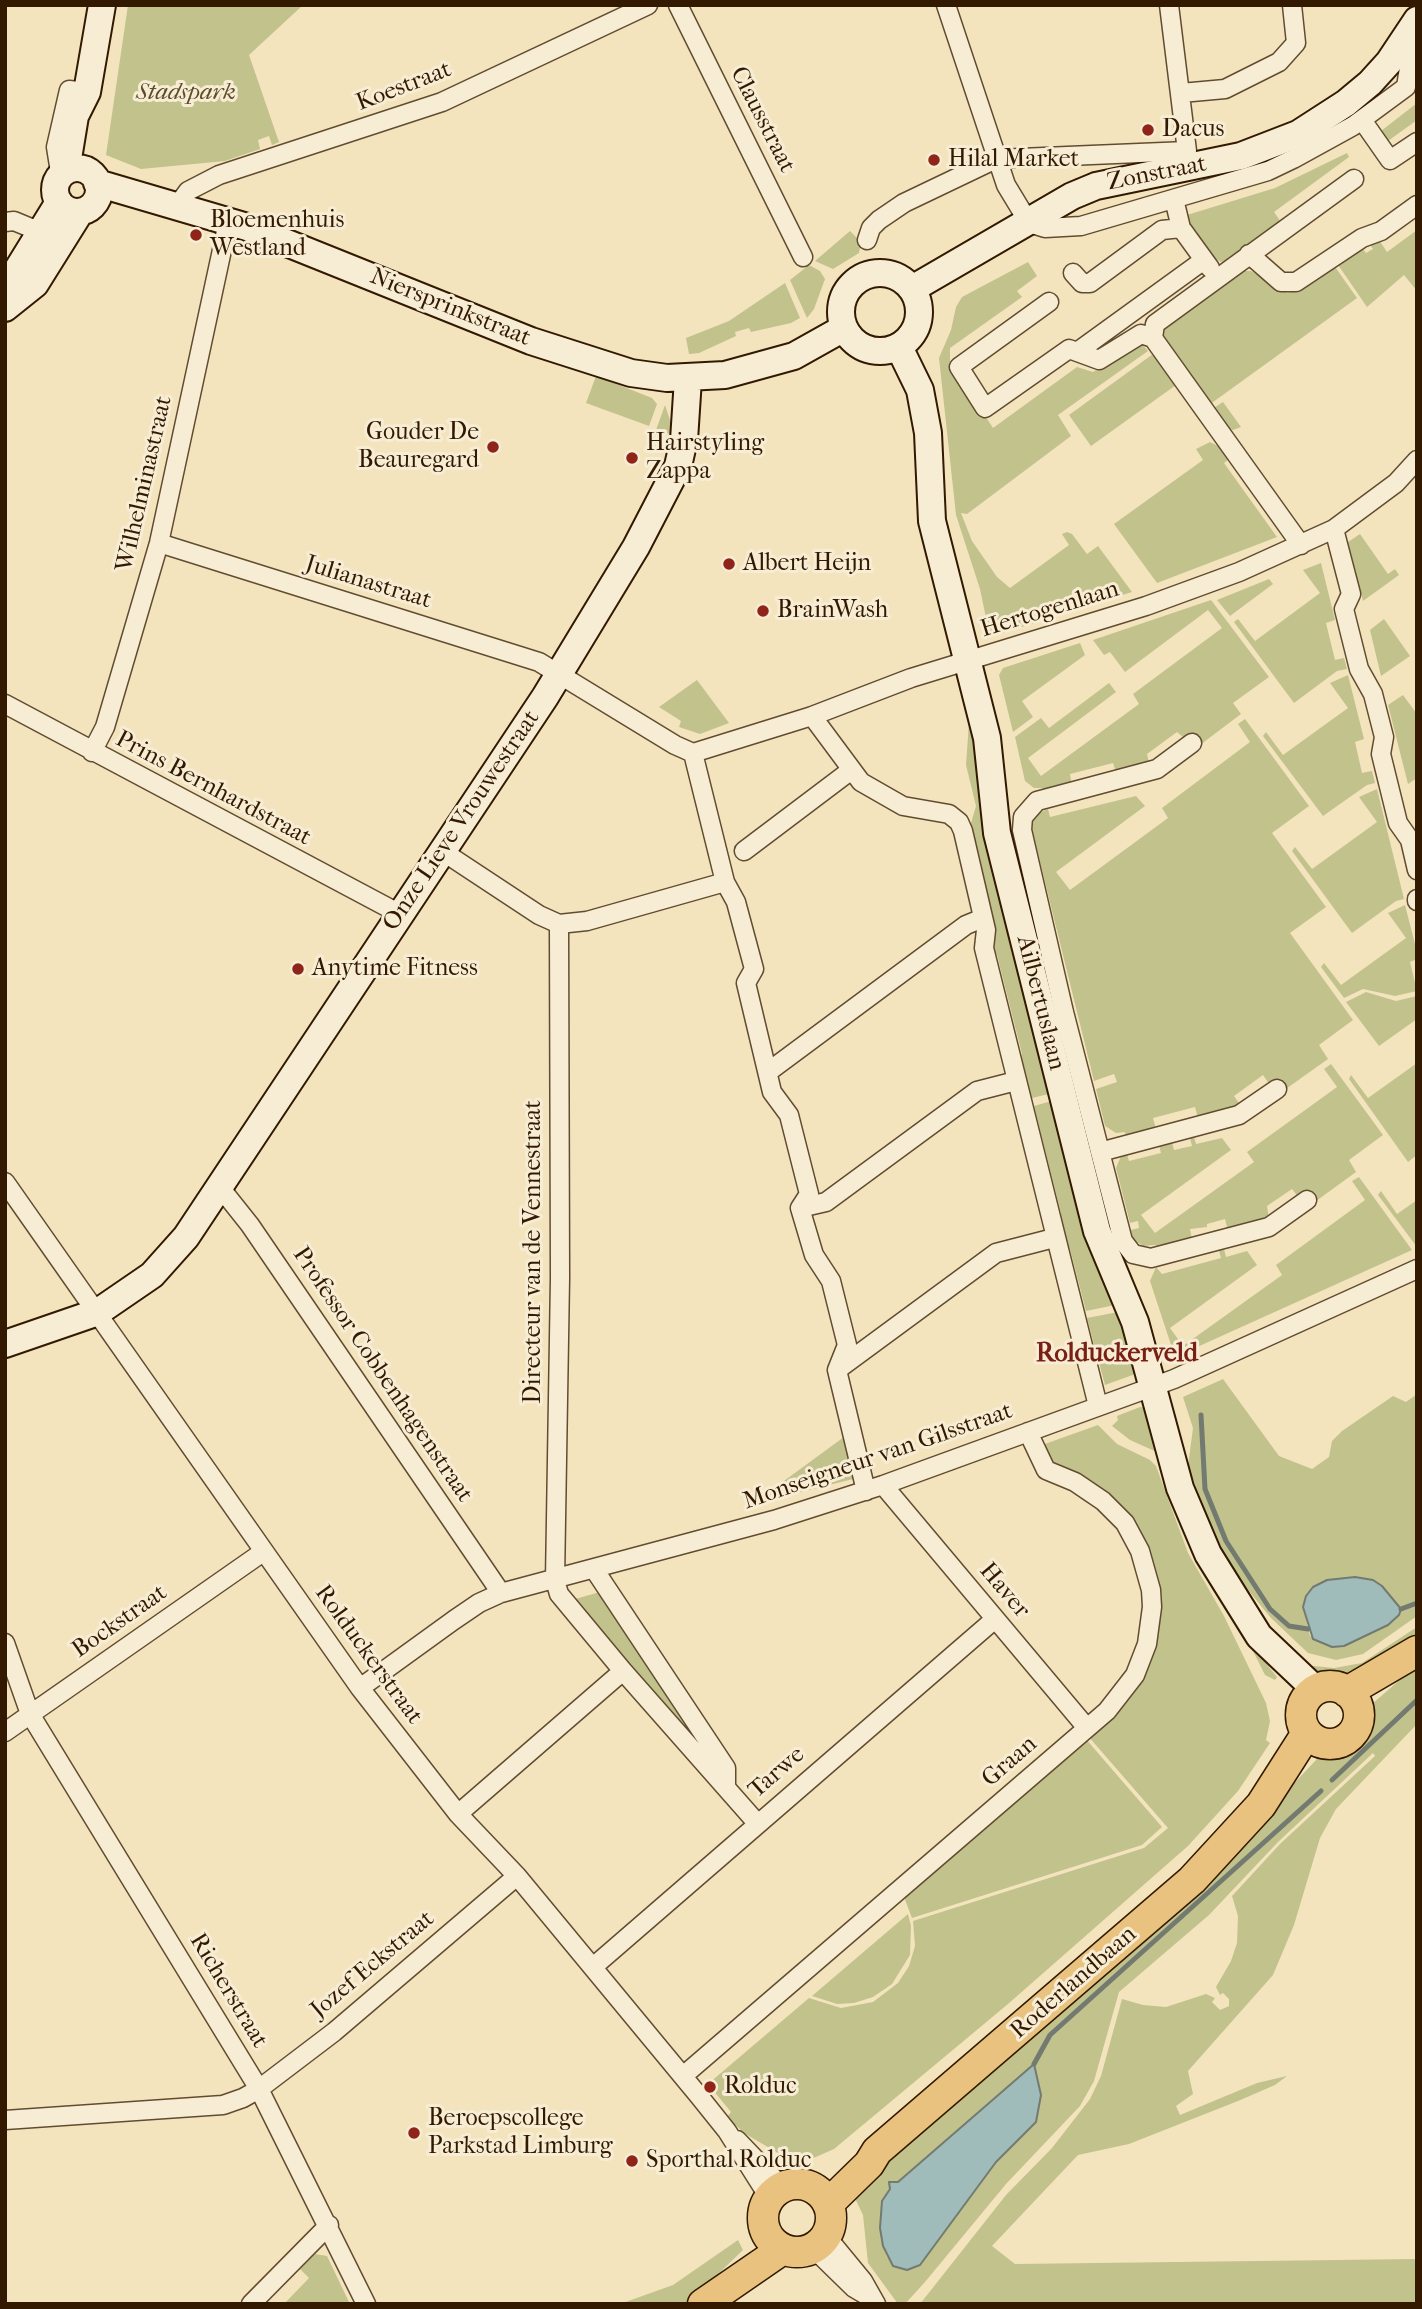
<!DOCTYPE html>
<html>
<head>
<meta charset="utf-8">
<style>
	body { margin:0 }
	#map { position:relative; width:1422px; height:2309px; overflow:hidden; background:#f3e4be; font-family:"IM FELL French Canon",serif }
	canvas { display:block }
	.frame { position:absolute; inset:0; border:7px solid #321900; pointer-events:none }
</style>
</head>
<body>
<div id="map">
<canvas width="1422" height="2309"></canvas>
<div class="frame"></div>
</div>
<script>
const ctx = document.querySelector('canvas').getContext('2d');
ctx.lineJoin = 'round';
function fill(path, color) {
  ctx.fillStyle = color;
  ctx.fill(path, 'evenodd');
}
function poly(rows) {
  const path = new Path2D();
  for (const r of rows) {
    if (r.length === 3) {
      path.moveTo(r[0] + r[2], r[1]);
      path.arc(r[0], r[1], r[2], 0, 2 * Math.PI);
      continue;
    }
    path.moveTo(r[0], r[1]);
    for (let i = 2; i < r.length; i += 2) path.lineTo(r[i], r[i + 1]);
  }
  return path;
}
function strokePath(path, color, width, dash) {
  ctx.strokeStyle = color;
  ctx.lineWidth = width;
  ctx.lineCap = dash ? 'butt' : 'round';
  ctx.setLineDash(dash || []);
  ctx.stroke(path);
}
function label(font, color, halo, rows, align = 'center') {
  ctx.font = font + ' "IM FELL French Canon",serif';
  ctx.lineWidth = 6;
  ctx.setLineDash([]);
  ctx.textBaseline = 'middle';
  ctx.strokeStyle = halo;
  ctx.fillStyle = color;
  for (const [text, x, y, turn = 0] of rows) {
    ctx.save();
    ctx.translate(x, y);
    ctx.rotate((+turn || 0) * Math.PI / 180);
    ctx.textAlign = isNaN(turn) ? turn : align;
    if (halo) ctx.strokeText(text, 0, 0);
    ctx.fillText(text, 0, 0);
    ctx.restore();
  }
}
const green = poly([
	[128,5,303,5,249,55,279,142,272,145,269,136,258,140,260,149,225,161,141,169,106,155],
	[1417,103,1417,120,1388,141,1381,131],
	[1347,153,1349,157,1274,212,1281,222,1229,260,1221,262,1212,257,1191,227,1187,215,1275,188],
	[1417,230,1417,291,1404,275,1367,307,1336,262,1361,246,1366,253,1373,249,1366,239,1377,237,1387,252],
	[850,231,861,242,859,253,833,269,815,261],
	[1028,262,1037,276,1017,291,1022,297,950,348,950,361,993,428,1077,367,1093,372,1141,343,1148,351,1058,415,1071,436,967,514,961,513,972,541,997,577,1010,588,1069,545,1062,534,1067,532,1072,534,1087,554,1098,546,1132,592,990,637,980,589,956,515,939,358,951,330,956,307,962,297],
	[1333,264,1357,298,1209,405,1162,340,1162,332,1166,325,1240,271,1251,271,1288,293],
	[809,265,820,271,825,279,814,309,807,318,790,280],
	[785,283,800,318,791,323,751,332,749,328,735,332,736,336,699,353,689,354,686,338,729,321],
	[1153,354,1176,385,1091,446,1069,415],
	[596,376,652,398,657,404,649,426,586,403],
	[1223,402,1241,427,1233,430,1225,427,1212,409],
	[665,405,671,423,670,434,656,430],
	[1210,442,1220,447,1229,459,1224,463,1277,537,1157,583,1114,524,1203,460,1196,449],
	[1360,534,1388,574,1395,569,1399,575,1363,601,1348,542],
	[1321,563,1335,620,1326,623,1335,660,1344,658,1347,669,1337,671,1294,703,1234,622,1238,619,1255,641,1320,593,1303,570],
	[1269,579,1273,584,1230,616,1217,600],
	[1211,600,1269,677,1233,703,1241,714,1196,748,1177,732,1147,754,1150,767,1117,775,1113,763,1070,774,1072,786,1043,793,1042,788,1034,788,1025,781,1015,737,1041,718,1049,728,1109,683,1116,692,1028,758,1041,776,1139,704,1133,694,1222,628,1208,610,1125,672,1110,652,1104,655,1093,640],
	[1384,619,1410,656,1381,676,1370,630],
	[1080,643,1085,655,1022,701,1033,717,1013,732,999,675,1003,668],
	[1348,675,1364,739,1355,742,1362,773,1372,771,1375,783,1367,785,1323,816,1263,736,1266,732,1283,755,1348,708,1330,683],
	[697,680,729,723,700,734,679,727,681,721,659,707],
	[1403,695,1417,714,1417,778,1408,784,1388,705],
	[967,706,976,747,979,791,1053,1093,1032,1098,1026,1093,1018,1063,1022,1054,997,955,989,947,994,934,969,830,976,806,966,765,969,722],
	[1245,719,1309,806,1272,833,1326,907,1290,933,1353,1020,1319,1045,1328,1059,1283,1091,1270,1085,1263,1075,1234,1096,1241,1106,1198,1118,1195,1107,1153,1118,1156,1129,1126,1136,1125,1132,1116,1133,1105,1126,1096,1089,1117,1082,1114,1074,1094,1081,1031,825,1037,814,1048,809,1050,817,1136,796,1145,806,1056,872,1070,890,1168,818,1162,808,1250,742,1238,724],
	[1377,789,1404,899,1396,901,1352,933,1292,851,1295,847,1312,869,1377,822,1359,797],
	[1405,905,1417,952,1417,959,1410,962,1417,991,1395,996,1363,989,1344,998,1321,967,1324,963,1341,985,1406,938,1388,913],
	[1366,992,1396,1001,1417,996,1417,1019,1379,1046,1346,1002],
	[1417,1063,1417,1155,1408,1162,1349,1079,1351,1075,1368,1098],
	[1331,1064,1383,1135,1349,1160,1356,1172,1312,1204,1299,1198,1292,1189,1267,1206,1269,1219,1228,1231,1225,1219,1207,1224,1207,1227,1190,1229,1192,1240,1157,1250,1156,1245,1143,1246,1133,1239,1131,1230,1139,1228,1138,1221,1130,1223,1116,1168,1121,1156,1127,1154,1129,1161,1161,1153,1158,1141,1171,1138,1174,1150,1192,1146,1189,1134,1193,1133,1196,1144,1222,1138,1231,1150,1141,1215,1155,1233,1254,1162,1247,1152,1337,1087,1324,1069],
	[1055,1100,1115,1305,1086,1311,1070,1249,1064,1246,1057,1219,1061,1213,1034,1106],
	[1359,1177,1412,1250,1175,1357,1150,1281,1156,1267,1162,1274,1221,1258,1218,1247,1223,1245,1226,1257,1247,1251,1257,1265,1170,1328,1183,1346,1282,1275,1276,1265,1365,1200,1352,1181],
	[1381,1191,1397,1214,1417,1200,1417,1247,1378,1195],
	[1118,1312,1141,1372,1105,1385,1087,1318],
	[1223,1379,1279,1456,1312,1469,1329,1457,1332,1441,1342,1431,1393,1396,1406,1402,1417,1394,1417,1616,1363,1654,1336,1660,1308,1653,1271,1618,1230,1568,1213,1533,1188,1466,1193,1428,1183,1397],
	[1303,1607,1399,1615,1373,1632,1332,1647,1310,1636],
	[1140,1407,1151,1408,1159,1453,1130,1440,1112,1426,1118,1420,1117,1416],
	[1098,1425,1117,1444,1150,1460,1156,1466,1188,1553,1224,1616,1266,1703,1270,1721,1266,1740,1270,1743,1238,1791,1188,1846,1008,2004,834,2149,809,2160,783,2156,744,2133,727,2117,731,2112,708,2084,809,1998,841,2008,873,2002,898,1983,909,1966,915,1946,913,1921,1144,1848,1168,1828,1088,1736,1144,1670,1144,1546,1054,1467,1042,1445],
	[844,1437,857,1478,765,1501,762,1497],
	[600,1592,717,1774,568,1601],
	[1417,1627,1417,1639,1349,1680,1321,1678,1304,1665,1334,1668,1362,1663],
	[1248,1641,1277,1677,1275,1680,1265,1675],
	[1417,1665,1417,1724,1336,1809,1320,1838,1294,1925,1273,1975,1188,2071,1193,2094,1176,2106,1180,2115,1257,2083,1287,2076,1275,2085,1238,2101,1129,2144,1078,2155,992,2246,1015,2264,1417,2259,1417,2304,920,2304,1006,2195,1052,2148,1090,2099,1101,2076,1122,1999,1143,2005,1166,2007,1206,1994,1215,1998,1212,2002,1220,2010,1229,2006,1229,1999,1223,1993,1220,1995,1216,1987,1231,1961,1237,1943,1238,1916,1232,1896,1280,1844,1375,1756,1373,1753,1278,1842,1209,1915,1119,1992,1094,2081,1080,2106,1006,2184,925,2282,905,2304,898,2304,868,2263,863,2215,851,2190,1216,1866,1317,1759,1355,1744,1363,1736,1372,1704],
	[1034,2064,1041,2095,1036,2122,996,2162,920,2265,887,2257,881,2239,882,2201,890,2190,889,2182,898,2182],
	[1085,1738,1162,1827,1142,1845,912,1918,904,1897],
	[908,1914,911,1926,910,1955,892,1984,873,1997,854,2003,837,2004,812,1996],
	[738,2240,743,2250,687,2304,620,2304,673,2285],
	[315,2254,327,2256,350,2304,284,2304,309,2278,300,2269]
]);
const water = poly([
	[1355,1577,1373,1580,1382,1586,1401,1609,1399,1615,1388,1625,1344,1646,1332,1647,1313,1639,1303,1607,1306,1596,1313,1587,1327,1580,1355,1577],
	[1034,2064,1041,2095,1036,2122,996,2162,920,2265,907,2270,893,2266,883,2246,880,2228,882,2201,890,2189,889,2182,898,2182,1034,2064]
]);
const stream = poly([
	[1201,1415,1205,1489,1226,1541,1270,1609,1289,1626,1308,1629],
	[1401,1609,1417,1603],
	[1332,1780,1417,1700],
	[1034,2064,1050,2035,1321,1791]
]);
const street = poly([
	[678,5,803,257],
	[946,5,1006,185,1029,223,1045,228,1081,226,1268,171,1293,159,1353,126,1406,87,1412,49],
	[1181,93,1225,89,1279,62,1296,43,1292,5],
	[1362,120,1390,160,1417,142],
	[60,172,56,147,69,90,87,92],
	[1174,199,1181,228,1210,268],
	[177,206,188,191,219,175,442,102,648,5],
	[5,222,14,221,48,235],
	[867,240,871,228,879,220,904,203,996,159,1187,151,1169,5],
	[1249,254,1281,282,1296,282,1362,238,1381,231,1417,205],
	[1073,273,1082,283,1090,283,1162,230,1181,228],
	[1049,302,959,367,985,408,1069,349,1099,360,1141,334,1153,338],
	[1077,352,1204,260],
	[1334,529,1351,594,1344,609,1359,669,1373,694,1384,737,1381,754,1398,823,1410,840,1417,870],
	[159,543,539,662,675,745,693,753,812,716,911,678,1146,606,1239,572,1334,529,1396,483,1417,460],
	[1301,545,1153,338,1155,324,1354,179],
	[5,704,400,914],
	[812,716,861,782,903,806,949,814,959,822,963,831,986,930,984,948,1098,1406],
	[1192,743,1157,769,1037,801,1023,817,1022,830,1064,1012,1123,1241,1133,1254,1151,1258,1269,1227,1307,1200],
	[92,752,105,727,159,543,228,222],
	[693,753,725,882,736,902,754,969,746,983,772,1092,789,1115,809,1194,800,1208,814,1255,831,1281,847,1345,837,1370,866,1491],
	[442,851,539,915,559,924,587,921,725,882],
	[744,851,850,771],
	[1417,899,1417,901],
	[559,924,560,1278,555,1580,559,1594,623,1671,757,1823],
	[768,1072,966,925,983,918],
	[1100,1152,1239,1115,1277,1089],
	[5,1182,360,1688,458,1814,517,1876,699,2096,727,2131,770,2199],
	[219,1186,250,1225,501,1593],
	[800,1208,826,1202,977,1091,1016,1081],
	[837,1370,996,1253,1054,1238],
	[883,1485,1087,1728],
	[594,1569,726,1768,726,1786],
	[5,1643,30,1714,259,2089,366,2304],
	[360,1688,454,1620,479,1603,501,1593,774,1520,883,1485,1174,1379,1417,1269],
	[5,1732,263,1552],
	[458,1814,623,1671],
	[593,1967,995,1619],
	[683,2076,1107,1711,1135,1675,1147,1644,1152,1607,1151,1590,1140,1551,1125,1523,1103,1501,1075,1482,1046,1470,1028,1432],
	[5,2120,223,2105,243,2098,259,2089,334,2032,517,1876],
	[737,2140,783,2188],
	[826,2236,863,2281,876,2304],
	[813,2248,854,2288,871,2298],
	[251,2304,329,2225]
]);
const secondary = poly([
	[77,190,22],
	[66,171,75,116,87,92,102,5],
	[97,183,247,227,531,341,631,373,667,378,725,375,794,356,844,328],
	[880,312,39],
	[912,289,1072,196,1096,186,1241,156,1298,134,1346,103,1370,83,1389,62,1417,20],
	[5,302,14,275,59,202],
	[5,308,35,284,80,212],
	[899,347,920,390,928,433,932,521,987,738,997,833,1097,1231,1135,1322,1180,1488,1208,1554,1259,1636,1316,1690],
	[5,1344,98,1312,152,1275,186,1237,545,697,636,547,678,466,684,440,688,379]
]);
const primary = poly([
	[1330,1715,29],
	[1347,1692,1417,1651],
	[797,2218,34],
	[828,2204,869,2164,877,2151,1192,1880,1261,1805,1307,1733],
	[703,2304,783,2249]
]);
const markers = [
	[1148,130,7,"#8f2418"],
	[934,160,7,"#8f2418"],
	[196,235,7,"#8f2418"],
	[493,447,7,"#8f2418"],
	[632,458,7,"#8f2418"],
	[729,564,7,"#8f2418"],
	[763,611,7,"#8f2418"],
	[298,969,7,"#8f2418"],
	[710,2087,7,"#8f2418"],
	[414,2133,7,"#8f2418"],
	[632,2161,7,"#8f2418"]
];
const streetNames = [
	["Koestraat",404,87,-21],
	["Clausstraat",762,120,63],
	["Zonstraat",1157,174,-11],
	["Niersprinkstraat",450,308,22],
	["Wilhelminastraat",145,484,-77],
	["Julianastraat",368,583,17],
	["Hertogenlaan",1050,610,-17],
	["Prins Bernhardstraat",213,789,28],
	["Onze Lieve Vrouwestraat",462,821,-56],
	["Ailbertuslaan",1040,1003,76],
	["Directeur van de Vennestraat",534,1252,-90],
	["Professor Cobbenhagenstraat",382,1375,56],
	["Monseigneur van Gilsstraat",878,1457,-19],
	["Haver",1004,1591,50],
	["Bockstraat",120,1622,-35],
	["Rolduckerstraat",368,1655,54],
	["Graan",1010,1762,-41],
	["Tarwe",777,1773,-41],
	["Jozef Eckstraat",373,1965,-40],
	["Roderlandbaan",1074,1983,-41],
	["Richerstraat",228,1991,59]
];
const parkNames = [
	["Stadspark",186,93]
];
const poiNames = [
	["Dacus",1162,130],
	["Hilal Market",948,160],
	["Bloemenhuis",210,221],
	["Westland",210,249],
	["Gouder De",479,433,"right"],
	["Beauregard",479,461,"right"],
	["Hairstyling",646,444],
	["Zappa",646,472],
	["Albert Heijn",743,564],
	["BrainWash",777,611],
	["Anytime Fitness",312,969],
	["Rolduc",724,2087],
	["Beroepscollege",428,2119],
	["Parkstad Limburg",428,2147],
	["Sporthal Rolduc",646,2161]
];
const neighbourhoodNames = [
	["Rolduckerveld",1117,1355]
];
fill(green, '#c2c28d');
fill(water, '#9fbcbb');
strokePath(water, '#737b70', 2);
strokePath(stream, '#737b70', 5);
strokePath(street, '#624c30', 21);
strokePath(secondary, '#321900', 30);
strokePath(primary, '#321900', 33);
strokePath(street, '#f7edd5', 18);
strokePath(secondary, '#f7edd5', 26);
strokePath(primary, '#eac27f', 30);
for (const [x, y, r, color] of markers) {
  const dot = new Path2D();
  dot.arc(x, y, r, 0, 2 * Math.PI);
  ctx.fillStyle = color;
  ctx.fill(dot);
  strokePath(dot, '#f7edd5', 2.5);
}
label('24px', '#321900', '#f7edd5', streetNames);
label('italic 24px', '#5d4c2a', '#f7edd5', parkNames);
label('24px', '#321900', '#f7edd5', poiNames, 'left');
label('bold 26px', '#7a1f14', '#f7edd5', neighbourhoodNames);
</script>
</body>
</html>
